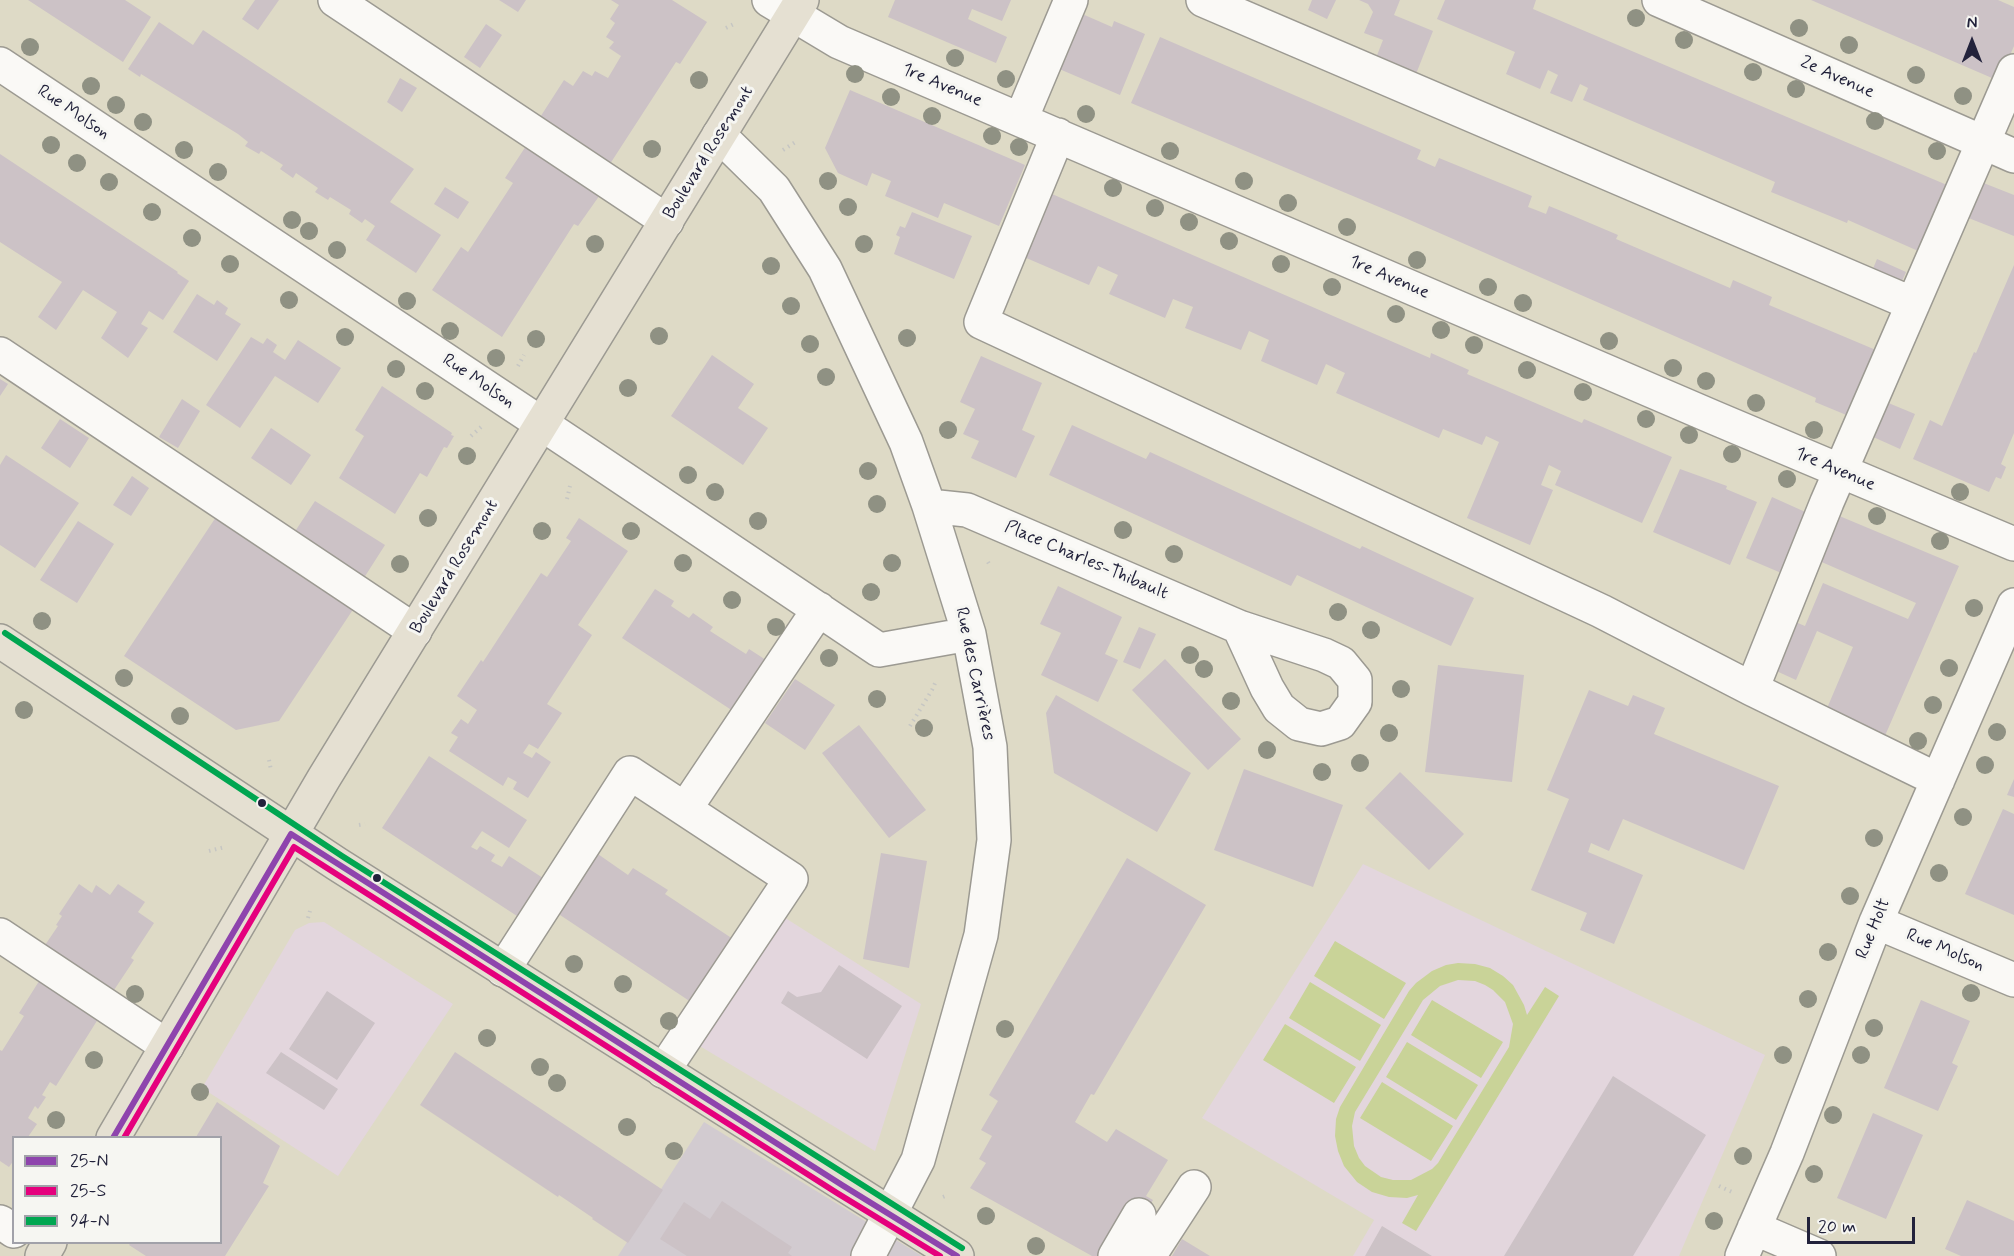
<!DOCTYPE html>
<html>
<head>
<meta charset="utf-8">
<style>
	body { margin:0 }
	#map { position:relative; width:2014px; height:1256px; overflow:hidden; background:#dedac6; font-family:Mynerve,sans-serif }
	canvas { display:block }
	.legend { position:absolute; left:12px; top:1136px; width:210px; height:108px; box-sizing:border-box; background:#f6f6f2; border:2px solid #a1a1a9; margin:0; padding:8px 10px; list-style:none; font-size:18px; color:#22223b }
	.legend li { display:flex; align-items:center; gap:12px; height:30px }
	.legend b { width:30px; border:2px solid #a1a1a9 }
	.north { position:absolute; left:1942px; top:12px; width:60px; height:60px; -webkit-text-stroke:4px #f6f6f2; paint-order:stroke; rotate:0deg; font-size:16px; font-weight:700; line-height:24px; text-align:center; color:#22223b }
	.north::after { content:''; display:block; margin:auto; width:21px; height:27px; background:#22223b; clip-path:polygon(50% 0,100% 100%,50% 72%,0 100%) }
	.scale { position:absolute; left:1807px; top:1217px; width:108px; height:27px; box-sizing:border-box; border:3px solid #22223b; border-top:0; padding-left:8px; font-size:18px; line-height:21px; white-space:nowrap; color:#22223b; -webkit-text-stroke:4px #f6f6f2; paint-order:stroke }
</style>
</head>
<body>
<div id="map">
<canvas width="2014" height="1256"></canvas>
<ul class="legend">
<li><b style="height:8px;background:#8e44ad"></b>25-N</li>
<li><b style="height:8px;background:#e5007d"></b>25-S</li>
<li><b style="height:8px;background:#00a651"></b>94-N</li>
</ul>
<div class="north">N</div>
<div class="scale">20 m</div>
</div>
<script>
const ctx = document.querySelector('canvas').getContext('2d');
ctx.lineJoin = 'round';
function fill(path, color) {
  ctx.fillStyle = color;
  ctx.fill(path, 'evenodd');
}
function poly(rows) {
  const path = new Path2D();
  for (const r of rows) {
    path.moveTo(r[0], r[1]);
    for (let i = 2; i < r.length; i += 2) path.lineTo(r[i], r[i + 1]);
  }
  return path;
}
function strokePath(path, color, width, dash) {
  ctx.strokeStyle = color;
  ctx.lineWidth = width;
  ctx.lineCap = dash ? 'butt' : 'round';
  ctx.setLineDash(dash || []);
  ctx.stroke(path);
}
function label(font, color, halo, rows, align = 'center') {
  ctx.font = font + ' Mynerve,sans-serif';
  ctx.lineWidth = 6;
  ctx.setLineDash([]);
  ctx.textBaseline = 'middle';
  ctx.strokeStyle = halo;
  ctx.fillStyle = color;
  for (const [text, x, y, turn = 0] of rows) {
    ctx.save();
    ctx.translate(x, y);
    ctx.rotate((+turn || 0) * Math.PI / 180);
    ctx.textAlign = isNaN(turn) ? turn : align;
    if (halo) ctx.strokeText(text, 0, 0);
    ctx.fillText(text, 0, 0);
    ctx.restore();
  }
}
const built = poly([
	[1363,864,1765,1055,1679,1256,1353,1256,1374,1220,1202,1118],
	[779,914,921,1004,875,1151,698,1045],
	[324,922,453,1004,338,1176,202,1088,295,930,309,923]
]);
const industrial = poly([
	[704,1122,922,1256,618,1256]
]);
const green = poly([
	[1335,941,1406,983,1384,1019,1314,976],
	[1458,963,1475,964,1490,968,1503,976,1513,985,1524,1005,1527,1015,1545,987,1559,996,1416,1231,1402,1223,1418,1195,1407,1198,1389,1197,1372,1192,1357,1182,1344,1166,1338,1151,1335,1136,1336,1119,1340,1107,1409,991,1416,983,1432,971,1446,965],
	[1458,980,1475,981,1485,985,1493,990,1505,1002,1513,1024,1509,1047,1438,1163,1432,1169,1411,1180,1393,1180,1381,1177,1365,1166,1359,1158,1354,1146,1352,1126,1355,1112,1423,1000,1440,986],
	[1310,982,1381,1025,1360,1061,1289,1018],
	[1432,1000,1503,1042,1481,1078,1411,1035],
	[1285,1024,1356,1067,1334,1103,1263,1060],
	[1407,1042,1478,1085,1456,1120,1386,1077],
	[1382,1082,1453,1126,1431,1161,1360,1118]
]);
const building = poly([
	[28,0,125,0,151,17,123,62],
	[255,0,279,0,258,30,242,19],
	[499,0,526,0,518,12],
	[611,0,672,0,707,22,680,64,676,62,608,167,537,122,564,80,573,86,583,71,592,76,595,71,608,78,621,56,609,48,614,42,606,37,615,23,610,19,619,5],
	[895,0,1011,0,1002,21,972,9,968,19,1007,37,996,63,888,17],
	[1312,0,1336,0,1327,19,1308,10],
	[1359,0,1400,0,1394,15,1433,31,1414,79,1374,63,1383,40,1364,33,1373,12,1368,4],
	[1445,0,1536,0,1533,9,1954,188,1925,254,1848,220,1847,223,1771,192,1775,182,1583,100,1588,88,1580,84,1572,102,1550,93,1558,75,1548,70,1540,89,1506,74,1515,52,1437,19],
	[1811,0,1998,0,2014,7,2014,46,1999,81],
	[1080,13,1112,27,1114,21,1145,34,1120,95,1057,68],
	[159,22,193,45,203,30,414,169,390,202,441,235,416,273,366,240,375,226,365,219,362,223,349,214,351,210,330,197,328,200,315,192,318,188,296,173,293,178,280,169,283,165,261,151,259,154,245,146,248,142,238,134,141,74,140,77,128,69],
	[486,24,502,35,480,68,464,57],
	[1160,37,1421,150,1417,159,1435,167,1439,158,1532,196,1528,207,1536,210,1546,214,1549,206,1571,215,1618,235,1616,239,1730,288,1733,280,1772,297,1769,305,1883,353,1856,419,1815,402,1816,398,1403,217,1131,103],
	[400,78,417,88,402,112,387,102],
	[850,90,1025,165,999,226,944,203,938,218,885,196,891,181,872,173,867,186,838,173,825,148],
	[528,143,602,192,578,226,574,224,502,337,432,290,461,247,468,252,513,183,505,178],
	[0,154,178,272,177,273,189,281,163,320,149,311,141,324,148,328,128,358,101,338,117,312,83,290,56,330,38,317,62,282,0,242],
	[1981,182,2014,195,2014,236,1966,217],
	[445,187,469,202,458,219,434,204],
	[1052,194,1430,358,1431,353,1469,370,1467,374,1505,390,1582,423,1584,419,1672,457,1642,523,1555,485,1561,471,1549,465,1541,485,1553,490,1530,545,1467,518,1499,442,1486,436,1482,445,1443,429,1439,438,1336,393,1345,373,1326,364,1317,385,1261,361,1269,340,1249,331,1241,350,1185,328,1193,307,1173,299,1165,318,1109,294,1118,275,1098,266,1089,285,1024,257],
	[912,212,972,236,954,279,894,254,900,237,896,235,900,226,905,228],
	[1877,259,1906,272,1899,288,1870,276],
	[2014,265,2014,433,2001,464,2006,467,2001,479,1996,477,1989,492,1913,459,1930,420,1942,426,1974,352,1976,353],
	[197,294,214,305,217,300,228,308,225,314,241,324,217,361,173,332],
	[251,337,263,344,267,338,277,345,273,352,285,360,298,340,341,368,318,403,275,376,240,428,206,405],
	[712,355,754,384,738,408,768,428,743,465,671,416],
	[981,356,1042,383,1022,430,1035,436,1016,478,971,458,979,441,963,434,975,409,960,402],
	[0,379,8,384,0,396],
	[382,386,452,433,451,435,454,436,447,448,444,447,427,477,420,473,395,514,339,478,364,436,355,430],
	[182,399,200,411,178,448,159,437],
	[1886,402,1915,414,1900,449,1871,436],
	[60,419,89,438,70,468,41,448],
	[1072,425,1146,459,1150,452,1360,549,1362,546,1474,598,1451,646,1297,575,1291,586,1049,475],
	[271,428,311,455,291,485,251,458],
	[6,455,79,503,35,568,0,545,0,465],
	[1680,469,1727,486,1726,489,1757,502,1730,565,1653,532],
	[132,476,149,488,131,516,113,505],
	[1772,497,1812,515,1786,575,1746,558],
	[315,501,385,545,362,581,292,536],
	[218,514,356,605,279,721,236,730,124,656],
	[1837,515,1959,566,1884,738,1825,713,1853,647,1817,631,1796,680,1772,669,1793,621,1805,626,1823,583,1908,619,1916,603,1817,560],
	[579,518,628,551,578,625,592,635,547,704,562,713,538,749,529,744,523,753,532,758,536,752,551,762,528,798,513,789,517,782,508,777,503,786,449,751,458,737,451,733,461,719,468,724,477,710,457,696,481,660,483,662,541,573,547,577,571,541,566,538],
	[78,521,114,544,77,603,40,580],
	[1058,586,1122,617,1105,654,1118,660,1098,702,1041,675,1061,633,1040,624],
	[655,589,674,601,671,606,689,618,693,613,713,627,710,631,746,654,749,649,769,662,736,713,622,638],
	[1139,627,1156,634,1140,669,1123,662],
	[1165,659,1241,739,1208,770,1132,690],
	[1438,665,1524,675,1512,782,1425,772],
	[795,679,835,705,805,750,765,723],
	[1589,690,1628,706,1633,695,1665,708,1654,734,1779,786,1744,870,1623,819,1609,851,1591,843,1588,852,1643,875,1614,944,1580,930,1587,913,1531,890,1569,799,1547,790],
	[1056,695,1191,773,1157,832,1054,773,1046,713],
	[859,725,926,810,889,838,822,753],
	[429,756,527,820,509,848,482,831,471,847,477,850,480,846,495,855,491,861,502,867,509,856,543,878,517,916,382,828],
	[1244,769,1343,805,1313,887,1214,850],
	[1400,772,1464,834,1429,870,1365,808],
	[2014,779,2014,797,2007,795],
	[2003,809,2014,814,2014,915,1965,894],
	[595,852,628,875,633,868,668,890,665,894,736,941,694,1004,554,911],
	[881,853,927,861,909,968,863,959],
	[1127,858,1206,905,1094,1095,1091,1094,1075,1122,1107,1142,1116,1129,1168,1160,1146,1196,1153,1200,1143,1217,1109,1256,1092,1256,970,1188,986,1163,979,1159,992,1136,981,1130,998,1101,989,1095],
	[79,884,92,893,96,885,110,895,118,884,145,902,138,912,154,923,131,958,134,960,112,993,43,948,58,926,56,925,62,916,59,914],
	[839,965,902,1006,867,1059,781,1003,788,991,797,997,821,992],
	[41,978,100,1016,56,1086,50,1082,42,1095,46,1097,38,1109,35,1106,28,1118,37,1124,28,1137,14,1137,14,1160,9,1167,0,1161,0,1050,2,1051,24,1016,19,1013],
	[327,991,375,1023,337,1080,289,1049],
	[1921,1000,1970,1021,1952,1063,1958,1066,1938,1111,1884,1088],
	[281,1052,338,1089,324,1110,266,1073],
	[455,1052,663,1190,628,1243,592,1219,593,1218,559,1195,558,1197,420,1105],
	[1613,1076,1706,1135,1633,1256,1504,1256],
	[217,1102,280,1146,263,1183,269,1186,225,1256,146,1256,129,1245,131,1242,220,1242,220,1137,196,1137],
	[1873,1113,1923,1135,1886,1219,1837,1198],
	[1967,1200,2014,1221,2014,1256,1961,1256,1945,1249],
	[722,1201,792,1247,788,1253,792,1256,687,1256,660,1239,684,1202,710,1219],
	[1382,1226,1432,1256,1365,1256],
	[1182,1239,1210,1256,1172,1256]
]);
const path = poly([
	[726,28,734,24],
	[783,150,797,141],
	[518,366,524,355],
	[471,436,481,427],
	[567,499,570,486],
	[988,562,991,567],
	[910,726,932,690,936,681],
	[269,760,271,770],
	[359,825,365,824],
	[209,851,225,847],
	[308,918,310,911],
	[1719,1186,1732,1192],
	[943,1197,948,1195]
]);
const minor = poly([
	[335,0,667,221],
	[769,0,839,42,1715,418,2014,544],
	[1203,0,1913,304],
	[1659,0,2014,156],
	[0,64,587,454,879,650,969,634],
	[1021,119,1071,0],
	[719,135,774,189,825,269,906,442,929,506,969,634,990,747,994,840,981,935,918,1160,868,1256],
	[1058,135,981,322,1601,611,1752,689,1938,780],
	[0,354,415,631],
	[929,506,967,510,1239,627,1324,655,1341,663,1355,680,1355,702,1340,723,1321,729,1299,724,1279,708,1267,688,1239,627],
	[1752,689,1827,502,2014,71],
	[685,809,819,609],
	[1876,922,2014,980],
	[0,935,167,1046],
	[503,970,630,773,791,879,663,1071],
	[0,1222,14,1231],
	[1754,1228,1819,1256],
	[1115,1256,1139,1215],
	[1149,1256,1194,1187],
	[1742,1256,1787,1153,1876,922,2014,605]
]);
const major = poly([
	[0,641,337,864,957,1256],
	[113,1138,324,778,802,0],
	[42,1256,50,1242]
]);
const bus1 = poly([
	[113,1138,291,834,842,1185,957,1256]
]);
const bus2 = poly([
	[124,1138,294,847,837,1193,940,1256]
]);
const bus3 = poly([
	[5,633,342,856,962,1248]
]);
const trees = [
	[1636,18],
	[1799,28],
	[1684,40],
	[1849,45],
	[30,47],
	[955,58],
	[1753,72],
	[855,74],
	[1916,75],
	[1006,79],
	[699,80],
	[91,86],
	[1796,89],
	[1963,96],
	[891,97],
	[116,105],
	[1086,114],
	[932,116],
	[1875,121],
	[143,122],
	[992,136],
	[51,145],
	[1019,147],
	[652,149],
	[184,150],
	[1170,151],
	[1937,151],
	[77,163],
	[218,172],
	[828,181],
	[1244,181],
	[109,182],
	[1113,188],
	[1288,203],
	[848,207],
	[1155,208],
	[152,212],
	[292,220],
	[1189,222],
	[1347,227],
	[309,231],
	[192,238],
	[1229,241],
	[595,244],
	[864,244],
	[337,250],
	[1417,260],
	[230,264],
	[1281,264],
	[771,266],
	[1332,287],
	[1488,287],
	[289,300],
	[407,301],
	[1523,303],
	[791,306],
	[1396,314],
	[1441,330],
	[450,331],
	[659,336],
	[345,337],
	[907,338],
	[536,339],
	[1609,341],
	[810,344],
	[1474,345],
	[496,358],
	[1673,368],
	[396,369],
	[1527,370],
	[826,377],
	[1706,381],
	[628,388],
	[425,391],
	[1583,392],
	[1756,403],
	[1646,419],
	[948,430],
	[1814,430],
	[1689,435],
	[1732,454],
	[467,456],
	[868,471],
	[688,475],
	[1787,479],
	[715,492],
	[1960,492],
	[877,504],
	[1877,516],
	[428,518],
	[758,521],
	[1123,530],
	[542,531],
	[631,531],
	[1940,541],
	[1174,554],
	[683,563],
	[892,563],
	[400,564],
	[871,592],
	[732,600],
	[1974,608],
	[1338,612],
	[42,621],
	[776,627],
	[1371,630],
	[1190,655],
	[829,658],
	[1949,668],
	[1204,669],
	[124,678],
	[1401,689],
	[877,699],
	[1231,701],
	[1933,705],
	[24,710],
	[180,716],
	[924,728],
	[1997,732],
	[1389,733],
	[1918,741],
	[1267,750],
	[1360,763],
	[1985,765],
	[1322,772],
	[1963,817],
	[1874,838],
	[1939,873],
	[1850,896],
	[1828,952],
	[574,964],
	[623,984],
	[1971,993],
	[135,994],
	[1808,999],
	[669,1021],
	[1874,1028],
	[1005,1029],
	[487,1038],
	[1783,1055],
	[1861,1055],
	[94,1060],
	[540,1067],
	[557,1083],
	[200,1092],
	[1833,1115],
	[56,1120],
	[627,1127],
	[674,1151],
	[1743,1156],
	[1814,1174],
	[986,1216],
	[1714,1221],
	[1036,1246]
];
const markers = [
	[262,803,5,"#22223b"],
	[377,878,5,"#22223b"]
];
const streetNames = [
	["2e Avenue",1837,78,24],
	["1re Avenue",942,86,23],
	["Rue Molson",73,113,34],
	["Boulevard Rosemont",709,153,-58],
	["1re Avenue",1389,278,23],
	["Rue Molson",478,382,34],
	["1re Avenue",1835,470,23],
	["Place Charles-Thibault",1086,561,23],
	["Boulevard Rosemont",455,567,-59],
	["Rue des Carrières",974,674,78],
	["Rue Holt",1874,929,-68],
	["Rue Molson",1945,951,23]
];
fill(built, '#e3d6dd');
fill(industrial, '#d2cbd0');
fill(green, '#c9d398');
fill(building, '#ccc2c6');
strokePath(minor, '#9c9a92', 36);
strokePath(major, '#9c9a92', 36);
strokePath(path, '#c6c6c3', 4, [1.5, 4.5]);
strokePath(minor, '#faf9f6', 33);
strokePath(major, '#e5e0d2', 33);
strokePath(bus1, '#8e44ad', 6);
strokePath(bus2, '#e5007d', 6);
strokePath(bus3, '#00a651', 6);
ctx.fillStyle = '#8f9183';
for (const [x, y] of trees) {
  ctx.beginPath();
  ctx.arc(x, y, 9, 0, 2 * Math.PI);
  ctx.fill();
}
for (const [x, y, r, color] of markers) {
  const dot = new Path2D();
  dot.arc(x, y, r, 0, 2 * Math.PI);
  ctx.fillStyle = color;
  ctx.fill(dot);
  strokePath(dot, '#f6f6f2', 2);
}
label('18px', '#22223b', '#f6f6f2', streetNames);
</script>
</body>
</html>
